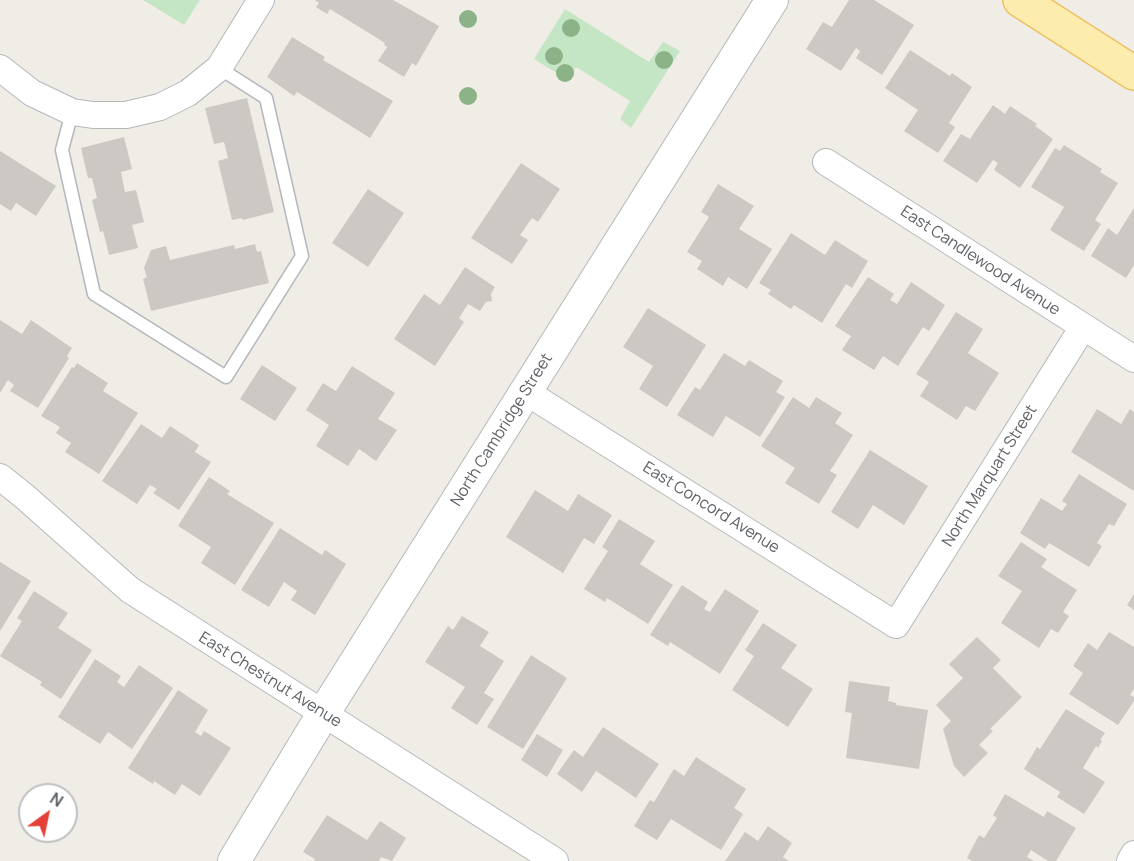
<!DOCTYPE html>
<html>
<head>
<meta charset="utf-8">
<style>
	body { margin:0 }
	#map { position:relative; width:1134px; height:861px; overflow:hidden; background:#f0ede7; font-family:Manrope,sans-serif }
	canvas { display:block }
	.north { position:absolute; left:18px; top:783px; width:60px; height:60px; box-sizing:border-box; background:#fff; border:2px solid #bfc0c2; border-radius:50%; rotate:33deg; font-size:16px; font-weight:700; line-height:24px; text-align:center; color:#5e6266 }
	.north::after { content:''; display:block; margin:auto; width:21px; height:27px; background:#e44038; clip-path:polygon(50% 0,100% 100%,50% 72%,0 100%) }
</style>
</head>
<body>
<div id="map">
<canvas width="1134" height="861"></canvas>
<div class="north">N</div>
</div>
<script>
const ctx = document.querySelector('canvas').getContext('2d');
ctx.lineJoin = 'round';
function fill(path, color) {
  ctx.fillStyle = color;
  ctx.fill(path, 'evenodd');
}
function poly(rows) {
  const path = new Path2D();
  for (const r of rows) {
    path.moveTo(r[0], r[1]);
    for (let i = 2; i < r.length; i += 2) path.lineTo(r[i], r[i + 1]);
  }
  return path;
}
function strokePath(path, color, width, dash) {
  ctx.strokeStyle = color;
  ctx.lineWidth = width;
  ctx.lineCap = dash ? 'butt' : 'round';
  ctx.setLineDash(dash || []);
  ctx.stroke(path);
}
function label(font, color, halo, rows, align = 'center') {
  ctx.font = font + ' Manrope,sans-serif';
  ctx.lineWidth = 4.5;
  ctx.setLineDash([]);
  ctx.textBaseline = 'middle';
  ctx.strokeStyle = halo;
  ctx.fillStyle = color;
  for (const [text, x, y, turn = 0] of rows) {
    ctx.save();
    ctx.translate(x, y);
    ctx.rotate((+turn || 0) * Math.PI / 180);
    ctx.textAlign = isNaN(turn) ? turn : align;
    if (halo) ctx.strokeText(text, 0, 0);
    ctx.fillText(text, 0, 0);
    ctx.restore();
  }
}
const green = poly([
	[143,0,200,0,184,25],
	[565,9,649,62,663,42,680,51,631,128,621,120,621,117,630,101,576,67,568,80,534,59]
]);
const building = poly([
	[315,0,393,0,439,26,416,66,412,63,404,77,378,61,387,47,384,45,385,43,330,9,327,14,316,7,319,3],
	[849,0,874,0,914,25,882,75,856,58,860,51,856,48,841,71,806,49,823,22,832,27],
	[292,37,325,57,323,60,393,101,370,138,297,92,294,96,267,77],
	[910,50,950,76,952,73,972,87,949,123,955,127,938,153,904,131,918,110,885,88],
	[247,98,274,212,243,220,242,218,232,220,218,161,228,158,224,142,214,144,205,108],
	[993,105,1005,114,1010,106,1037,124,1035,126,1053,139,1020,188,994,170,998,163,993,160,977,183,943,161,961,134,970,139],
	[124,137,132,169,121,172,125,192,136,190,144,222,132,225,138,248,109,255,103,231,100,232,92,200,97,198,92,178,88,178,81,148],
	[1064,145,1102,169,1100,172,1118,183,1095,220,1101,224,1084,251,1050,230,1064,207,1031,187,1055,148,1060,151],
	[0,151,56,186,36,216,16,203,11,211,0,204],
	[521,163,560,189,538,222,532,218,520,235,528,240,512,264,471,238],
	[718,184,754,206,739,229,772,249,747,289,728,277,723,286,697,269,702,261,687,252,709,217,701,212],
	[368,189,404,213,368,267,332,243],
	[1134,208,1134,265,1126,278,1091,256,1108,228,1117,235],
	[791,233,825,255,835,240,868,261,852,288,846,284,822,323,794,305,791,309,768,294,771,290,759,283],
	[255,244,257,252,261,251,269,283,151,311,143,279,147,277,144,268,151,250,166,246,170,260,234,245,235,249],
	[465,267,495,287,491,294,492,301,486,302,480,311,468,304,459,318,464,322,435,366,394,339,424,294,440,305],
	[868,277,894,294,890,300,897,304,911,282,945,305,929,331,923,327,898,366,883,356,874,370,842,350,851,336,835,326],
	[648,308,706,345,667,407,639,389,653,366,623,347],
	[956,312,983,329,968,353,999,373,975,411,966,406,957,420,920,396,929,382,916,374],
	[0,320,22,334,31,320,72,348,67,356,69,358,38,408,10,391,14,385,8,380,0,393],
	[724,353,745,366,749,360,783,381,776,392,785,397,760,437,726,416,713,437,677,415,695,387,700,390],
	[77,363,108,383,103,391,138,413,99,474,65,452,71,443,56,433,60,427,41,416,72,367,74,368],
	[262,365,297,388,275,421,240,399],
	[352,366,395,393,378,419,397,430,376,461,359,449,348,466,316,446,329,425,306,410,323,383,336,391],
	[793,397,809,408,816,397,842,413,835,423,853,435,830,471,837,475,819,504,785,483,795,468,761,446],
	[1097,409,1121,424,1130,409,1134,412,1134,491,1071,452],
	[141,424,162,438,170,426,199,445,195,452,211,462,179,510,153,493,157,489,150,485,137,504,102,481],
	[870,450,928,486,904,525,873,505,858,529,831,512],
	[1079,474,1127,504,1114,526,1109,524,1097,543,1102,546,1089,567,1049,543,1045,549,1020,533,1041,498,1062,511,1067,504,1062,501],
	[209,477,230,491,227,494,274,523,235,585,201,563,211,547,178,526],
	[535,490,568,511,578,494,612,515,594,544,584,538,563,573,506,537],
	[619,519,655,541,640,564,673,585,648,624,607,598,605,602,584,589,608,551,602,547],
	[280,528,322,555,325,550,346,564,315,615,291,600,297,591,284,582,269,607,241,590],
	[1021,542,1047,559,1041,567,1077,590,1063,612,1069,616,1058,633,1051,629,1039,648,1001,623,1022,591,998,576],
	[0,562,31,581,0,631],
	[682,585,708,602,704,609,710,612,725,589,759,611,720,674,670,642,668,646,650,635],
	[34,591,68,613,58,628,92,650,61,699,40,685,42,682,0,656,22,621,17,618],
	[1134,594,1134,610,1127,605],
	[462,616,489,632,480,646,504,661,484,693,494,699,477,725,451,708,465,687,425,662,448,626,453,630],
	[763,623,797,645,781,668,813,689,788,727,732,690,754,656,745,650],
	[1109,632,1134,647,1134,689,1130,695,1134,697,1134,701,1118,725,1069,694,1083,673,1073,666,1088,643,1097,650],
	[977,637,1001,660,993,668,1022,697,990,729,993,731,979,745,988,753,964,777,954,766,943,729,951,721,936,705,963,678,949,664],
	[531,655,567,678,523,749,487,727],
	[95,659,121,676,117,682,124,687,139,665,173,688,132,749,108,732,100,744,58,717],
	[849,681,890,687,888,701,896,703,896,705,928,710,919,769,846,758,852,713,845,712],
	[178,690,208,710,195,732,201,736,204,731,231,748,200,796,182,784,175,795,154,781,153,784,128,768],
	[1066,709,1105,733,1100,740,1102,741,1098,748,1096,746,1083,768,1105,782,1084,814,1057,797,1060,792,1024,769,1037,747,1040,749],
	[603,727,659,764,636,798,596,771,582,792,557,774,574,750,583,757],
	[537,734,563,750,547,777,521,760],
	[696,757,746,789,734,808,743,814,721,850,671,819,657,840,634,826,650,800,654,802,674,769,684,776],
	[1005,794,1044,817,1047,811,1076,828,1056,861,1048,861,1031,850,1027,857,1034,861,972,861,967,858,979,835,984,838,997,818,993,815],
	[327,815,367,840,380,821,406,838,392,861,381,857,379,861,314,861,315,859,303,852],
	[768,826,792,843,783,857,789,861,725,861,745,832,758,841]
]);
const service = poly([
	[72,112,62,150,94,294,226,377,302,256,266,98,219,68]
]);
const minor = poly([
	[0,68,32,93,72,112,93,115,126,115,160,107,188,93,219,68,261,0],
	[826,162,1134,359],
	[526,392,896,625,1083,327],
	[0,477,24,496,130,590,555,861],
	[1130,861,1134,854]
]);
const tertiary = poly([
	[234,861,323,714,772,0]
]);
const primary = poly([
	[1020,0,1134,73]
]);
const trees = [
	[468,19],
	[571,28],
	[554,56],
	[664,60],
	[565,73],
	[468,96]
];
const streetNames = [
	["East Candlewood Avenue",980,261,33],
	["North Cambridge Street",502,430,-58],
	["North Marquart Street",990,476,-58],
	["East Concord Avenue",711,508,32],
	["East Chestnut Avenue",270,680,32]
];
fill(green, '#c5e6c4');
fill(building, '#ccc8c4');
strokePath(service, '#b4b7bb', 15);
strokePath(minor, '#b4b7bb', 28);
strokePath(tertiary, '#b4b7bb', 34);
strokePath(primary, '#edc162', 36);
strokePath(service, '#fff', 12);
strokePath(minor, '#fff', 26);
strokePath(tertiary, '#fff', 32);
strokePath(primary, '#fcedaf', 33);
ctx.fillStyle = '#8bb387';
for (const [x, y] of trees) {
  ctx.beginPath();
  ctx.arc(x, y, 9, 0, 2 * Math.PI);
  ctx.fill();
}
label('16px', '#5e6266', '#fff', streetNames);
</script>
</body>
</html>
